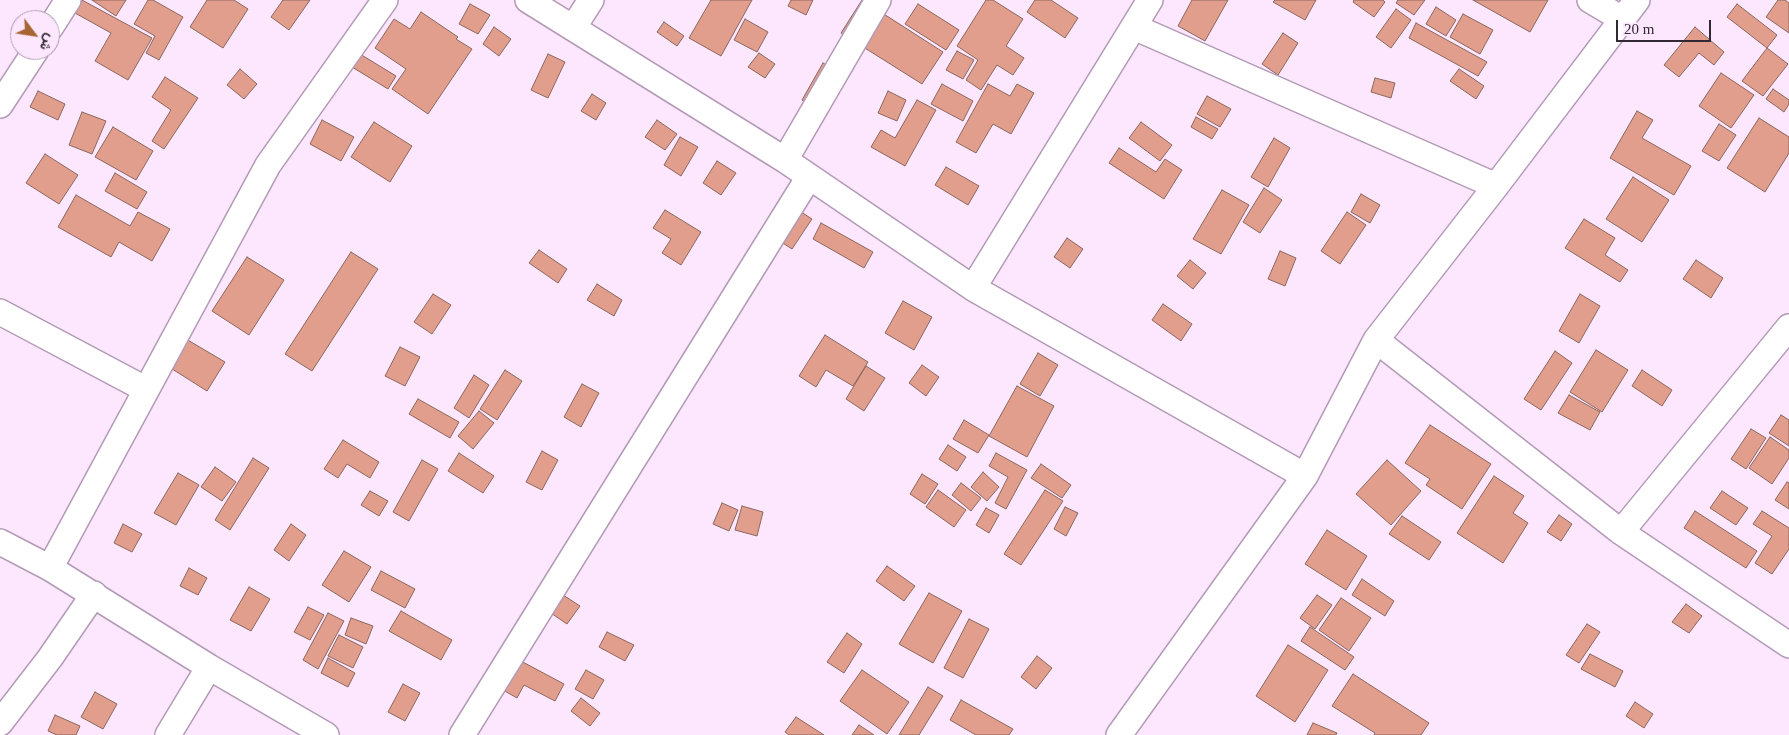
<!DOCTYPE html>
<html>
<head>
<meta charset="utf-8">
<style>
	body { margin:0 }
	#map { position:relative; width:1789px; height:735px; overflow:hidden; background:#fde7ff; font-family:"Times New Roman",Vazirmatn,serif }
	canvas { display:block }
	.north { position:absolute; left:10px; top:10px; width:50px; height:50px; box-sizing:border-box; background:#fde7ff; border:1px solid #ac9bad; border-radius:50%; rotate:121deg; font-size:14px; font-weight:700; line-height:20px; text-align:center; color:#322833 }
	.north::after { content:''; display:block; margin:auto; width:18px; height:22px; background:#a86534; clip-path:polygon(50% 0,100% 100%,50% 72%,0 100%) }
	.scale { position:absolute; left:1616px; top:20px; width:95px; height:22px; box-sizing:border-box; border:2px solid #322833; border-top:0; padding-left:6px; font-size:15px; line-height:18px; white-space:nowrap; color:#322833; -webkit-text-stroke:4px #fde7ff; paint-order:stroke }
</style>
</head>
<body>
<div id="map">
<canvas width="1789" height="735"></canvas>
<div class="north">ش</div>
<div class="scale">20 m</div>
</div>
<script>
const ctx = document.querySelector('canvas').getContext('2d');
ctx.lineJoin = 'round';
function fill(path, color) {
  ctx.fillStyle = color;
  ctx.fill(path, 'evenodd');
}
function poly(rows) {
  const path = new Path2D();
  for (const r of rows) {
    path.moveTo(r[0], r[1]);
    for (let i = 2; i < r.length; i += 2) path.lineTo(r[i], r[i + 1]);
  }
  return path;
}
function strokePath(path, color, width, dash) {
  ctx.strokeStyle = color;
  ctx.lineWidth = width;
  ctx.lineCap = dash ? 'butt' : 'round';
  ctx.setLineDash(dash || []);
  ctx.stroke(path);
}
const building = poly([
	[82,0,152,38,128,80,95,61,111,33,75,13,82,0],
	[92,0,126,0,116,16,92,0],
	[148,0,153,0,183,17,159,60,146,53,155,36,134,24,148,0],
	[207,0,234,0,248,9,223,48,190,27,207,0],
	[283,0,310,0,289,30,271,17,283,0],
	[711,0,752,0,721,56,689,38,711,0],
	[791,0,813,0,806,15,788,6,791,0],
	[862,0,943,52,922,84,841,33,862,0],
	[986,0,993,0,1023,19,1006,46,1024,58,1013,75,997,65,981,90,966,80,978,60,957,46,986,0],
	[1035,0,1051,0,1078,18,1065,38,1027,12,1035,0],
	[1192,0,1228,0,1205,41,1178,26,1192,0],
	[1275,0,1316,0,1305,20,1273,2,1275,0],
	[1354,0,1383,0,1385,2,1374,17,1353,2,1354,0],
	[1398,0,1425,0,1414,15,1396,3,1398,0],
	[1473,0,1548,0,1530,32,1473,0],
	[1778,0,1785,0,1789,3,1789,33,1766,17,1778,0],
	[470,4,490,15,478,34,459,24,470,4],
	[918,4,959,30,946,50,905,24,918,4],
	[1737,4,1777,35,1767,48,1727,17,1737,4],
	[1436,7,1456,20,1446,36,1426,24,1436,7],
	[1396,9,1411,20,1391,48,1376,37,1396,9],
	[421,12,458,37,456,39,472,49,428,114,392,89,406,69,375,48,394,19,410,29,421,12],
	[1463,14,1493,30,1480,54,1450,37,1463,14],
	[745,19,768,32,757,52,734,40,745,19],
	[664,22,684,36,677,46,657,32,664,22],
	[1416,23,1487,62,1478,76,1409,38,1416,23],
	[494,27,511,39,499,56,483,44,494,27],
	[1695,27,1724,52,1714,65,1699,53,1679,77,1664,65,1695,27],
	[1283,33,1298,43,1278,75,1262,64,1283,33],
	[1767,48,1788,64,1763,96,1742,81,1767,48],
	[957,51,974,60,963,79,946,70,957,51],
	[759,53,775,64,765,78,748,67,759,53],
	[360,54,396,76,388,89,352,67,360,54],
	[548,54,565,62,548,98,531,90,548,54],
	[823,63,842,74,821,111,802,100,823,63],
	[240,69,257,84,244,99,227,85,240,69],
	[1459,69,1484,86,1476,99,1450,81,1459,69],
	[1721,73,1754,95,1731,128,1699,106,1721,73],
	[165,77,198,98,164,149,152,141,171,110,152,97,165,77],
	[1375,78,1395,83,1391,98,1371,92,1375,78],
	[942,84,973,101,963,121,931,104,942,84],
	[988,84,1010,96,1017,84,1034,93,1011,134,993,124,976,153,956,142,988,84],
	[1773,89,1789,100,1789,104,1784,112,1766,99,1773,89],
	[38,91,65,104,58,120,30,107,38,91],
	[888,91,906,100,897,121,878,113,888,91],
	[592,94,606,103,596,120,581,111,592,94],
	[1207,96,1231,109,1220,127,1197,114,1207,96],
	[917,100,936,110,905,166,871,147,881,130,895,138,917,100],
	[1637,111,1653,120,1642,138,1691,166,1674,195,1610,158,1637,111],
	[82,112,106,121,92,154,69,145,82,112],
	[1196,117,1218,129,1212,139,1191,127,1196,117],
	[1759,118,1789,137,1789,153,1765,192,1727,168,1759,118],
	[322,120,354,137,341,161,310,144,322,120],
	[657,120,677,134,665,150,645,137,657,120],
	[374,122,412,146,390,182,351,157,374,122],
	[1141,122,1172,145,1160,161,1129,138,1141,122],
	[1719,124,1736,135,1719,161,1702,151,1719,124],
	[113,127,153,151,136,180,95,157,113,127],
	[680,137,698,147,681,176,664,165,680,137],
	[1274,138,1290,148,1268,187,1251,177,1274,138],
	[1119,148,1156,172,1165,159,1182,170,1164,199,1109,163,1119,148],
	[45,154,78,175,59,204,26,183,45,154],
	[717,161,736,173,721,195,703,183,717,161],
	[946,167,979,186,968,205,935,185,946,167],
	[115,173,147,192,137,209,105,191,115,173],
	[1633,177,1669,200,1642,242,1606,219,1633,177],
	[1264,188,1282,200,1260,233,1243,222,1264,188],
	[1222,190,1249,205,1221,254,1193,239,1222,190],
	[1361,194,1380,205,1370,223,1351,212,1361,194],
	[76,195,130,226,138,212,170,229,152,261,119,242,111,257,58,227,76,195],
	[795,208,812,219,792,249,775,238,795,208],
	[665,210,701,232,681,265,662,253,671,239,653,228,665,210],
	[1347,212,1366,225,1340,264,1321,251,1347,212],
	[1584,219,1615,238,1605,255,1628,270,1620,282,1565,248,1584,219],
	[821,223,873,252,864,268,813,239,821,223],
	[1067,238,1083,249,1070,268,1054,257,1067,238],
	[539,250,567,269,558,283,529,263,539,250],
	[1280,251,1296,258,1285,286,1268,279,1280,251],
	[351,252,378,269,312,371,285,354,351,252],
	[247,257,284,280,249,335,212,311,247,257],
	[1190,260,1206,273,1193,289,1177,276,1190,260],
	[1696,260,1723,278,1711,298,1683,279,1696,260],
	[597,284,622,300,614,316,587,300,597,284],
	[433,294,451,305,432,334,414,322,433,294],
	[1580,294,1600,306,1579,343,1559,331,1580,294],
	[903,301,932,317,914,350,885,333,903,301],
	[1163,304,1192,324,1181,341,1152,320,1163,304],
	[825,335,868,362,853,386,826,370,816,387,799,376,825,335],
	[186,339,225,362,207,391,169,367,186,339],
	[400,347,420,357,405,386,385,376,400,347],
	[1596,350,1628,370,1602,412,1570,392,1596,350],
	[1555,351,1572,363,1541,410,1524,399,1555,351],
	[1038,353,1058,365,1040,396,1020,384,1038,353],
	[922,365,939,377,926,396,909,383,922,365],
	[866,366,885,378,864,411,846,399,866,366],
	[505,370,522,381,497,420,480,409,505,370],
	[1642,370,1672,390,1662,406,1632,386,1642,370],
	[474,375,489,385,469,418,454,408,474,375],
	[582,384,599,393,581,427,564,417,582,384],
	[1017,386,1054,406,1027,457,989,436,1017,386],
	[1569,395,1600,412,1590,430,1558,413,1569,395],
	[418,399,459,422,450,438,409,414,418,399],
	[479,411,494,423,473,449,458,436,479,411],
	[1781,415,1789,420,1789,446,1769,433,1781,415],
	[964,420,989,435,978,453,953,439,964,420],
	[1430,425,1491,464,1462,509,1426,485,1430,479,1405,463,1430,425],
	[1751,429,1766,438,1746,469,1731,459,1751,429],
	[1770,437,1789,450,1789,458,1772,484,1749,468,1770,437],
	[343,440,379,462,370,478,347,464,338,478,324,469,343,440],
	[948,445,966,457,957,471,939,459,948,445],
	[542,451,558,460,542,490,526,482,542,451],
	[459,453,494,476,483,493,448,471,459,453],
	[996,453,1027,470,1006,509,995,503,1008,477,989,466,996,453],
	[253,458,269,468,230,530,215,520,253,458],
	[422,460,438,469,409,521,393,512,422,460],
	[1387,460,1421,491,1391,525,1356,494,1387,460],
	[1041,464,1071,485,1062,498,1031,478,1041,464],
	[215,467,236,482,222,501,201,487,215,467],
	[983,472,999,487,987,501,971,487,983,472],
	[178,473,199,485,176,525,154,513,178,473],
	[922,474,938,484,925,504,910,494,922,474],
	[1494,476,1524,496,1513,513,1528,523,1503,563,1457,533,1494,476],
	[1787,482,1789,483,1789,509,1775,500,1787,482],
	[961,483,981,498,971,511,952,495,961,483],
	[938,490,966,510,954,527,926,507,938,490],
	[1045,490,1063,501,1021,565,1004,554,1045,490],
	[370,491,388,501,379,516,361,505,370,491],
	[1722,491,1748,508,1736,525,1710,508,1722,491],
	[722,503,738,510,729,531,713,524,722,503],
	[742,506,763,512,757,536,735,530,742,506],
	[1065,507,1078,513,1066,536,1054,529,1065,507],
	[986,508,999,515,989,533,976,525,986,508],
	[1695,511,1757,551,1746,568,1684,528,1695,511],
	[1762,511,1789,528,1789,549,1772,574,1755,563,1772,536,1753,524,1762,511],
	[1559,515,1572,524,1561,541,1547,532,1559,515],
	[1402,516,1441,542,1429,560,1389,534,1402,516],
	[123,524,142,534,132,552,114,543,123,524],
	[291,524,306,535,289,561,274,550,291,524],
	[1327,530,1367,556,1346,590,1305,564,1327,530],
	[344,551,371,567,349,602,322,585,344,551],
	[887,566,915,586,904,601,876,581,887,566],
	[189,568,207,578,198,595,180,586,189,568],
	[381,571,415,589,405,608,371,590,381,571],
	[1362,579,1394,601,1385,616,1352,595,1362,579],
	[249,587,270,599,251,631,230,620,249,587],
	[560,593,580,606,567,624,548,611,560,593],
	[929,593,962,611,933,663,899,644,929,593],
	[1317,595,1332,605,1315,629,1300,618,1317,595],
	[1341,598,1371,618,1349,651,1319,630,1341,598],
	[1686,604,1702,616,1689,633,1672,622,1686,604],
	[308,607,324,615,310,640,294,632,308,607],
	[401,611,452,640,441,660,389,631,401,611],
	[328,613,344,621,318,669,303,660,328,613],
	[351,618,373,626,366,644,345,635,351,618],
	[969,619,989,629,963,678,944,668,969,619],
	[1587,624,1600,632,1579,663,1566,655,1587,624],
	[1310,627,1354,657,1345,670,1301,641,1310,627],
	[607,632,634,645,625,661,599,647,607,632],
	[847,633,862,644,844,673,827,662,847,633],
	[339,635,363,647,353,668,328,656,339,635],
	[1288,645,1328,670,1295,722,1256,696,1288,645],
	[1590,654,1623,671,1615,687,1581,669,1590,654],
	[1037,656,1052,668,1036,689,1021,677,1037,656],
	[328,658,355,673,348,687,321,673,328,658],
	[519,660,564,684,555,701,524,685,517,698,503,690,519,660],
	[586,670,604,680,593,699,575,689,586,670],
	[862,670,909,702,887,734,840,701,862,670],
	[1353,674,1429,723,1421,735,1374,735,1375,733,1332,706,1353,674],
	[403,684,420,693,405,721,388,712,403,684],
	[928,687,943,696,919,735,899,735,928,687],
	[95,692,117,704,103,729,81,717,95,692],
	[581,698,600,713,590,726,571,711,581,698],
	[961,700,1013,729,1009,735,976,735,950,720,961,700],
	[1635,702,1653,714,1644,728,1626,716,1635,702],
	[55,715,80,726,76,735,57,735,48,731,55,715],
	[796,717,824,735,789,735,785,732,796,717],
	[1313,723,1337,733,1336,735,1307,735,1313,723],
	[859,725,874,735,852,735,859,725]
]);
const minor = poly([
	[528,0,785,160,973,288,1305,476],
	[1590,0,1622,19],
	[1134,27,1496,186],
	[50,28,68,0],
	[573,28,591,0],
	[0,105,36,50],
	[785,160,878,0],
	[973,288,1150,0],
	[0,312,145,389],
	[1376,340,1621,532,1789,645],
	[1621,532,1789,327],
	[0,542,50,568,209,667,326,735],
	[50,568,268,165,385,0],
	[0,723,50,658,94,594],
	[168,735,209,667],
	[462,735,809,177],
	[1119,735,1305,476,1376,340,1496,186,1637,0]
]);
fill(building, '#e29e8c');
strokePath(building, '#8b675e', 1);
strokePath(minor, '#b39ab6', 28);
strokePath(minor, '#fff', 25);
</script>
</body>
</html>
